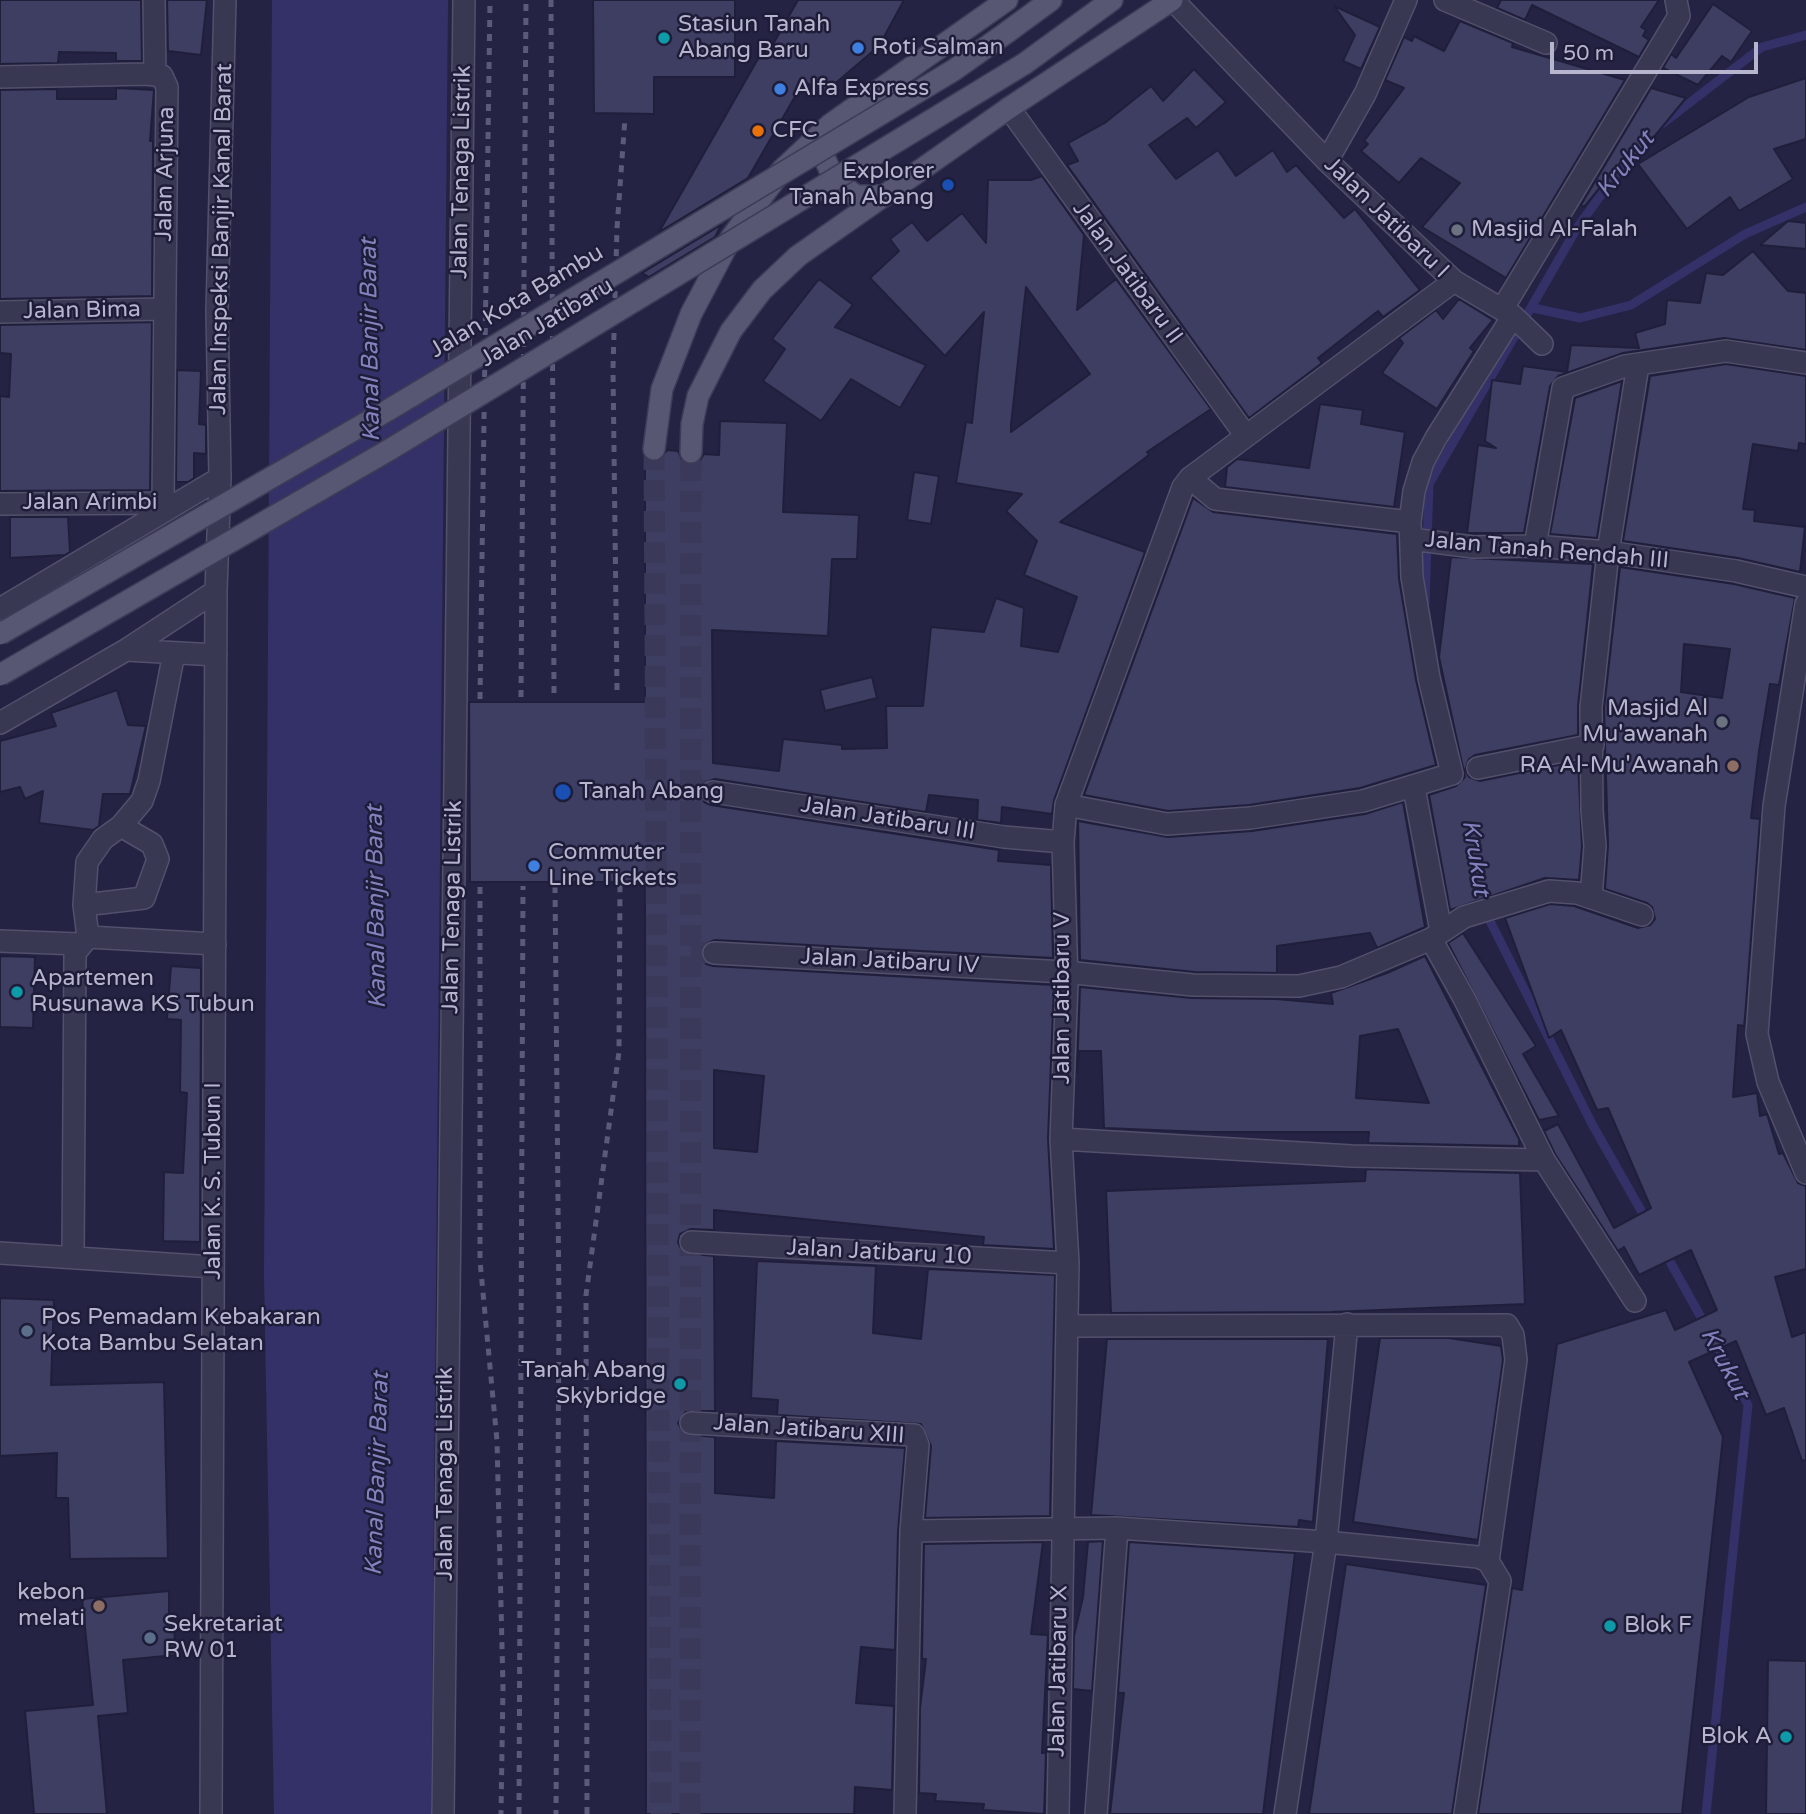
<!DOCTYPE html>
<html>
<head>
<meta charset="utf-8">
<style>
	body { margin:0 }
	#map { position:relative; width:1806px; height:1814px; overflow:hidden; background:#242344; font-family:"Varela Round",sans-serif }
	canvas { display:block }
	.scale { position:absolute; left:1550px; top:42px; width:208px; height:32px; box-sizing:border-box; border:4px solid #b7b5cd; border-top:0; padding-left:9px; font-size:21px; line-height:24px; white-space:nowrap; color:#b7b5cd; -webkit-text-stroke:5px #1e1d39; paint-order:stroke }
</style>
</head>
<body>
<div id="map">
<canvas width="1806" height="1814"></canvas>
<div class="scale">50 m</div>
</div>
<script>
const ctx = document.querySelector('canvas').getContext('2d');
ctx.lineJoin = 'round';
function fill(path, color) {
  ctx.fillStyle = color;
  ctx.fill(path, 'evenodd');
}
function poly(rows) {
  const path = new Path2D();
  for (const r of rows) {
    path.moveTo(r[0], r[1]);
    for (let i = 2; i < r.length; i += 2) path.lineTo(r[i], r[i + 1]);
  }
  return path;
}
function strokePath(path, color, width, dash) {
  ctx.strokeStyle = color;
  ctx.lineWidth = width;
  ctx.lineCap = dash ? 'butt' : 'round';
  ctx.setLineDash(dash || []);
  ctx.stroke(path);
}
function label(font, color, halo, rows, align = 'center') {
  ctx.font = font + ' "Varela Round",sans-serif';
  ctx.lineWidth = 5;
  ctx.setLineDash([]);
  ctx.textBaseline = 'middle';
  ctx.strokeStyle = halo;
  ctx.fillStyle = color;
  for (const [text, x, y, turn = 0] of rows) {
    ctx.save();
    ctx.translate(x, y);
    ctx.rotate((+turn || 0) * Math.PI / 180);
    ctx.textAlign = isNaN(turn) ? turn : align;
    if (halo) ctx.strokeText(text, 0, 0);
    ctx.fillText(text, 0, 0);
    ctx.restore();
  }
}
const water = poly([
	[272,0,448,0,431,1814,274,1814,264,1275]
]);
const stream = poly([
	[1662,124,1762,47,1806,35],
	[1533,308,1580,318,1631,305,1745,234,1806,207],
	[1425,603,1429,484,1577,228,1638,144],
	[1485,911,1592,1124,1647,1221],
	[1664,1251,1707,1328],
	[1706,1814,1748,1405,1714,1340]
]);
const building = poly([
	[0,0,141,0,142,61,116,61,116,53,59,52,58,63,0,64,0,0],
	[167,0,207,0,201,55,168,51,167,0],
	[593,0,735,0,735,77,654,77,654,114,594,113,593,0],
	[798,0,904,0,879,46,824,93,804,81,748,178,659,232,767,43,772,46,798,0],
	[1501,0,1659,0,1641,27,1646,30,1643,36,1649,40,1639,57,1532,5,1525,20,1497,8,1501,0],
	[1713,4,1752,31,1731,62,1722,56,1698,85,1663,68,1671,54,1676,58,1713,4],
	[1334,6,1380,27,1361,69,1343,61,1355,35,1334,6],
	[1460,21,1513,43,1512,47,1625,80,1506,278,1422,227,1460,183,1421,158,1399,183,1361,151,1368,144,1364,141,1404,88,1385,80,1404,37,1412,41,1414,36,1444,51,1460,21],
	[1194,69,1226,102,1196,128,1187,118,1149,145,1176,179,1218,150,1236,176,1273,150,1287,172,1296,165,1344,218,1355,209,1420,290,1383,317,1378,311,1318,358,1322,363,1249,418,1067,165,1078,161,1068,143,1106,122,1151,86,1163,101,1194,69],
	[1806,78,1806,139,1774,149,1793,179,1739,211,1730,197,1687,229,1638,164,1749,97,1806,78],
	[116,88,154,90,150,141,153,141,152,296,0,299,0,90,57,89,57,99,116,99,116,88],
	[1651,88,1686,98,1635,160,1629,152,1584,207,1581,205,1651,88],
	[1042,176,1084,235,1077,310,1116,279,1211,409,1147,452,1149,455,1060,522,1145,552,1054,800,1052,814,1002,807,1001,823,977,820,978,800,929,795,926,812,715,779,703,783,700,791,704,802,711,805,999,850,998,861,1051,865,1053,958,715,940,703,945,701,953,706,964,713,966,1054,985,1048,1139,1054,1249,983,1245,984,1237,714,1210,714,1230,691,1229,680,1234,678,1242,683,1253,714,1256,715,1411,686,1411,678,1423,684,1434,715,1437,715,1493,774,1498,776,1441,905,1448,898,1531,895,1650,861,1647,856,1703,894,1706,892,1790,855,1787,854,1814,646,1814,645,882,470,882,469,702,645,702,645,458,658,461,667,450,678,451,684,463,691,465,698,463,704,454,719,455,720,421,787,423,783,512,859,515,857,559,832,559,828,636,712,630,713,763,779,771,783,739,842,745,842,749,887,748,886,706,923,706,931,627,984,632,996,598,1024,608,1021,646,1058,652,1077,597,1024,575,1037,541,1006,511,1022,494,956,483,966,422,972,423,984,312,945,356,870,278,899,251,890,239,912,222,927,241,962,213,986,243,988,180,1031,180,1042,176],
	[1026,287,1090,374,1011,432,1011,425,1026,287],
	[714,1070,764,1076,757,1152,714,1148,714,1070],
	[1788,221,1806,223,1806,249,1760,245,1788,221],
	[721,225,715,237,649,277,642,273,721,225],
	[1753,251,1788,291,1806,293,1806,350,1724,338,1623,353,1558,376,1550,386,1524,533,1467,533,1478,445,1496,448,1485,441,1492,380,1520,384,1523,366,1567,372,1571,345,1639,348,1635,333,1665,324,1667,300,1700,303,1706,273,1723,275,1753,251],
	[819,279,853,305,835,327,926,365,900,408,851,379,821,421,763,381,785,349,772,339,819,279],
	[1459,299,1493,320,1470,348,1474,351,1437,409,1382,373,1403,343,1399,338,1436,310,1443,319,1459,299],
	[152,322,150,490,0,491,0,396,9,397,11,354,0,353,0,325,152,322],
	[1726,364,1806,376,1806,444,1799,443,1798,451,1753,444,1743,509,1755,510,1754,521,1805,527,1800,572,1738,558,1623,541,1650,376,1726,364],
	[177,370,201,371,199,424,206,425,206,454,194,453,194,478,188,482,176,482,177,370],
	[1622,381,1597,538,1550,534,1575,398,1622,381],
	[1320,404,1363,410,1361,424,1405,432,1394,507,1225,487,1227,467,1237,459,1309,468,1320,404],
	[914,472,939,476,931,524,907,520,914,472],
	[1193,498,1213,512,1397,534,1399,579,1416,680,1436,765,1360,788,1249,805,1168,811,1084,795,1193,498],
	[10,517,68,517,70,552,65,555,10,558,10,517],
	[1451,557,1593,564,1578,706,1578,735,1475,755,1469,759,1465,770,1469,777,1480,781,1578,761,1582,846,1579,880,1545,878,1450,910,1429,795,1456,786,1465,777,1439,657,1451,557],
	[1620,567,1734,584,1795,598,1779,685,1770,684,1759,751,1751,818,1760,819,1745,1017,1744,1026,1738,1025,1733,1097,1757,1093,1760,1116,1767,1114,1779,1154,1783,1153,1798,1183,1806,1186,1806,1269,1775,1277,1792,1337,1806,1332,1806,1460,1802,1461,1784,1408,1766,1415,1736,1341,1689,1362,1723,1437,1682,1814,1478,1814,1512,1588,1522,1590,1557,1344,1666,1310,1675,1330,1717,1310,1691,1250,1639,1275,1624,1247,1618,1251,1555,1154,1544,1131,1558,1124,1614,1228,1651,1208,1608,1108,1597,1110,1561,1030,1549,1038,1505,918,1550,904,1574,906,1638,928,1650,925,1655,919,1652,907,1647,903,1605,889,1608,845,1604,708,1620,567],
	[1684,644,1730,649,1722,698,1681,692,1684,644],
	[872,677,877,698,825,711,820,690,872,677],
	[117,690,128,725,146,726,130,794,103,794,99,826,93,830,39,823,43,791,25,799,20,787,0,792,0,741,56,726,51,713,117,690],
	[1403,802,1425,927,1377,948,1370,933,1277,946,1277,973,1194,972,1080,960,1078,821,1168,837,1252,831,1365,814,1403,802],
	[1463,933,1536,1046,1523,1054,1559,1116,1539,1120,1448,943,1463,933],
	[0,956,35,957,33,1028,0,1027,0,956],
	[1425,956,1519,1139,1519,1146,1368,1143,1369,1132,1204,1132,1104,1128,1101,1051,1079,1051,1077,1073,1080,987,1192,998,1276,999,1333,1004,1331,993,1387,973,1425,956],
	[1398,1029,1429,1103,1356,1098,1360,1036,1398,1029],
	[171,966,201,968,200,1242,163,1241,164,1172,183,1173,187,1093,180,1092,181,1020,167,1019,171,966],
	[1366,1169,1520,1173,1525,1304,1331,1312,1111,1313,1106,1191,1365,1181,1366,1169],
	[757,1261,876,1266,873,1333,921,1339,928,1269,1055,1275,1050,1516,925,1518,931,1446,921,1424,777,1415,778,1400,751,1398,757,1261],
	[0,1298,54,1300,51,1385,164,1382,168,1558,70,1559,68,1498,56,1498,57,1453,0,1456,0,1298],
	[1380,1338,1449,1338,1501,1346,1503,1360,1478,1540,1353,1522,1380,1338],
	[1107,1339,1328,1339,1313,1522,1299,1520,1298,1527,1091,1515,1107,1339],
	[1103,1541,1092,1691,1073,1689,1074,1636,1083,1597,1088,1542,1103,1541],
	[1043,1542,1031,1634,1048,1635,1042,1753,1046,1753,1044,1814,983,1810,984,1804,935,1801,936,1794,919,1793,920,1708,926,1659,922,1659,922,1653,924,1544,1043,1542],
	[1129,1542,1295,1553,1263,1814,1110,1814,1124,1693,1118,1693,1129,1542],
	[1346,1564,1486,1585,1452,1814,1309,1814,1346,1564],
	[169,1591,169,1617,173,1617,176,1655,123,1660,128,1713,98,1716,107,1814,34,1814,25,1711,93,1705,82,1599,169,1591],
	[1768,1660,1806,1661,1806,1814,1766,1814,1768,1660]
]);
const minorTunnel = poly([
	[691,788,713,792],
	[691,952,714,953]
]);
const majorTunnel = poly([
	[654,449,661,1814],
	[690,1814,691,452]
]);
const minor = poly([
	[154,0,155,75],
	[1445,0,1546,43],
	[0,77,147,74,162,76,167,87,163,502],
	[1009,108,1246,436],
	[1327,161,1365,94,1406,0],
	[1503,308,1679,16,1676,0],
	[0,312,165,309],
	[1513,316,1542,344],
	[1190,478,1215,499,1410,522],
	[0,504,178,503],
	[1411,539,1473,547,1535,546,1608,552,1736,571,1806,587],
	[1535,546,1563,388,1625,366,1726,351,1806,363],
	[1806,604,1774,806,1757,1034,1768,1082,1806,1173],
	[0,609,220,478],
	[126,650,216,655],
	[0,723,126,650,216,591],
	[1478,768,1593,745],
	[1414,788,1441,931],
	[713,792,1004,837,1063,842],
	[1066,805,1167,824,1250,818,1363,801,1452,774,1429,678,1412,577,1410,522,1414,491,1423,462,1436,438,1513,316,1454,281,1327,161,1173,0],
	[1591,897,1595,846,1592,811,1591,707,1608,552,1638,365],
	[84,905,144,898,158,859,152,844,121,826],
	[88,937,84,905,87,862,103,839,121,826,142,801,149,781,174,653],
	[1431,939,1465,1000,1544,1160,1635,1301],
	[0,941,79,944],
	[714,953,1065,972,1193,985,1299,986,1341,977,1431,939,1464,917,1549,891,1577,893,1642,915],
	[1061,1139,1352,1156,1544,1160],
	[691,1242,1068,1263],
	[0,1253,213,1267],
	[73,1257,75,953,88,937,215,944],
	[1067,1326,1507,1325,1513,1335,1516,1360,1488,1561],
	[691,1423,914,1435,918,1445,911,1531,1117,1528,1326,1542,1478,1557,1488,1561,1500,1581,1465,1814],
	[211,1814,216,591,220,478,217,311,225,0],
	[443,1814,464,0],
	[905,1814,911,1531],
	[1058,1814,1068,1263,1061,1139,1067,982,1063,842,1066,805,1183,487,1190,478,1454,281],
	[1096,1814,1117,1528],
	[1285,1814,1326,1542,1347,1324]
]);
const major = poly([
	[1006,33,1051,0],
	[1024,64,1112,0],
	[829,132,824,157,834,179,856,196,884,196],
	[654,449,662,389,691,314,731,238,782,170,831,124,1007,0],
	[691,452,692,424,698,396,731,331,762,290,798,256,1009,108,1172,0]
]);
const rail = poly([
	[551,0,554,694],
	[617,690,613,369,617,228,625,118],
	[521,697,526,0],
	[480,699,490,0],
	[555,886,559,1308,556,1814],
	[480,887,480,1261,497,1441,503,1687,501,1814],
	[519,1814,523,886],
	[587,1814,586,1295,619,1052,620,885]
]);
const majorBridge = poly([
	[0,634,390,409,954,70,1006,33],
	[0,675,389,450,1024,64]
]);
const markers = [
	[664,38,7,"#0f9aa8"],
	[858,48,7,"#3f7fe0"],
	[780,89,7,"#3f7fe0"],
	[758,131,7,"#e8710a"],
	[948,185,7,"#1a4fb4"],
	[1457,230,7,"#6b7280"],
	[1722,722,7,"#6b7280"],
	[1733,766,7,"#8d6e63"],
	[563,792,9,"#1a4fb4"],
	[534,866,7,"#3f7fe0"],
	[17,992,7,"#0f9aa8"],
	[27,1331,7,"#5c6f8a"],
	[680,1384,7,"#0f9aa8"],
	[99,1606,7,"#8d6e63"],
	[1610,1626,7,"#0f9aa8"],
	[150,1638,7,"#5c6f8a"],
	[1786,1737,7,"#0f9aa8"]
];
const poiNames = [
	["Stasiun Tanah",678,25],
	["Abang Baru",678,51],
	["Roti Salman",872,48],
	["Alfa Express",794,89],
	["CFC",772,131],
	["Explorer",934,172,"right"],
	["Tanah Abang",934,198,"right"],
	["Masjid Al-Falah",1471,230],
	["Masjid Al",1708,709,"right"],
	["Mu'awanah",1708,735,"right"],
	["RA Al-Mu'Awanah",1719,766,"right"],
	["Tanah Abang",579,792],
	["Commuter",548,853],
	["Line Tickets",548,879],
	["Apartemen",31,979],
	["Rusunawa KS Tubun",31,1005],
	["Pos Pemadam Kebakaran",41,1318],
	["Kota Bambu Selatan",41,1344],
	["Tanah Abang",666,1371,"right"],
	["Skybridge",666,1397,"right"],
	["kebon",85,1593,"right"],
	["melati",85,1619,"right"],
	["Sekretariat",164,1625],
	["RW 01",164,1651],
	["Blok F",1624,1626],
	["Blok A",1772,1737,"right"]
];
const streetNames = [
	["Jalan Tenaga Listrik",462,172,-89],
	["Jalan Arjuna",166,174,-89],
	["Jalan Jatibaru I",1386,218,44],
	["Jalan Inspeksi Banjir Kanal Barat",222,239,-89],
	["Jalan Jatibaru II",1127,273,54],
	["Jalan Kota Bambu",517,302,-31],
	["Jalan Bima",82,311,-1],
	["Jalan Jatibaru",547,323,-31],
	["Jalan Arimbi",90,503],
	["Jalan Tanah Rendah III",1547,551,5],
	["Jalan Jatibaru III",888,819,9],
	["Jalan Tenaga Listrik",453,907,-89],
	["Jalan Jatibaru IV",890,962,3],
	["Jalan Jatibaru V",1063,998,-90],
	["Jalan K. S. Tubun I",214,1181,-90],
	["Jalan Jatibaru 10",879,1253,3],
	["Jalan Jatibaru XIII",809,1430,4],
	["Jalan Tenaga Listrik",446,1474,-90],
	["Jalan Jatibaru X",1059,1671,-89]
];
const waterNames = [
	["Krukut",1626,165,-51],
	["Kanal Banjir Barat",371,340,-91],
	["Krukut",1475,858,81],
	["Kanal Banjir Barat",377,907,-91],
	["Krukut",1724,1364,62],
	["Kanal Banjir Barat",378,1474,-88]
];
fill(water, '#333167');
strokePath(stream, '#333167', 9);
fill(building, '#3e3d62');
strokePath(building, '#201f3b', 2);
strokePath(minorTunnel, '#3a3959', 21, [21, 10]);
strokePath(majorTunnel, '#3a3959', 21, [21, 10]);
strokePath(minor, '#52506b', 24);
strokePath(major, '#3d3c57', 24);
strokePath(minor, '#393853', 21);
strokePath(major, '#575673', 21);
strokePath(rail, '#5b5a7b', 5, [7, 7]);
strokePath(majorBridge, '#3d3c57', 24, []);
strokePath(majorBridge, '#575673', 21);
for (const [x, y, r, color] of markers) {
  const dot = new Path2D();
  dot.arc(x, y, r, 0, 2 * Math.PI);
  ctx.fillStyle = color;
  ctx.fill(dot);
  strokePath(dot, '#1e1d39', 2.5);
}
label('23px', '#b7b5cd', '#1e1d39', poiNames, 'left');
label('23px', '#b7b5cd', '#1e1d39', streetNames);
label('italic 24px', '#8381bc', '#1e1d39', waterNames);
</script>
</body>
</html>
